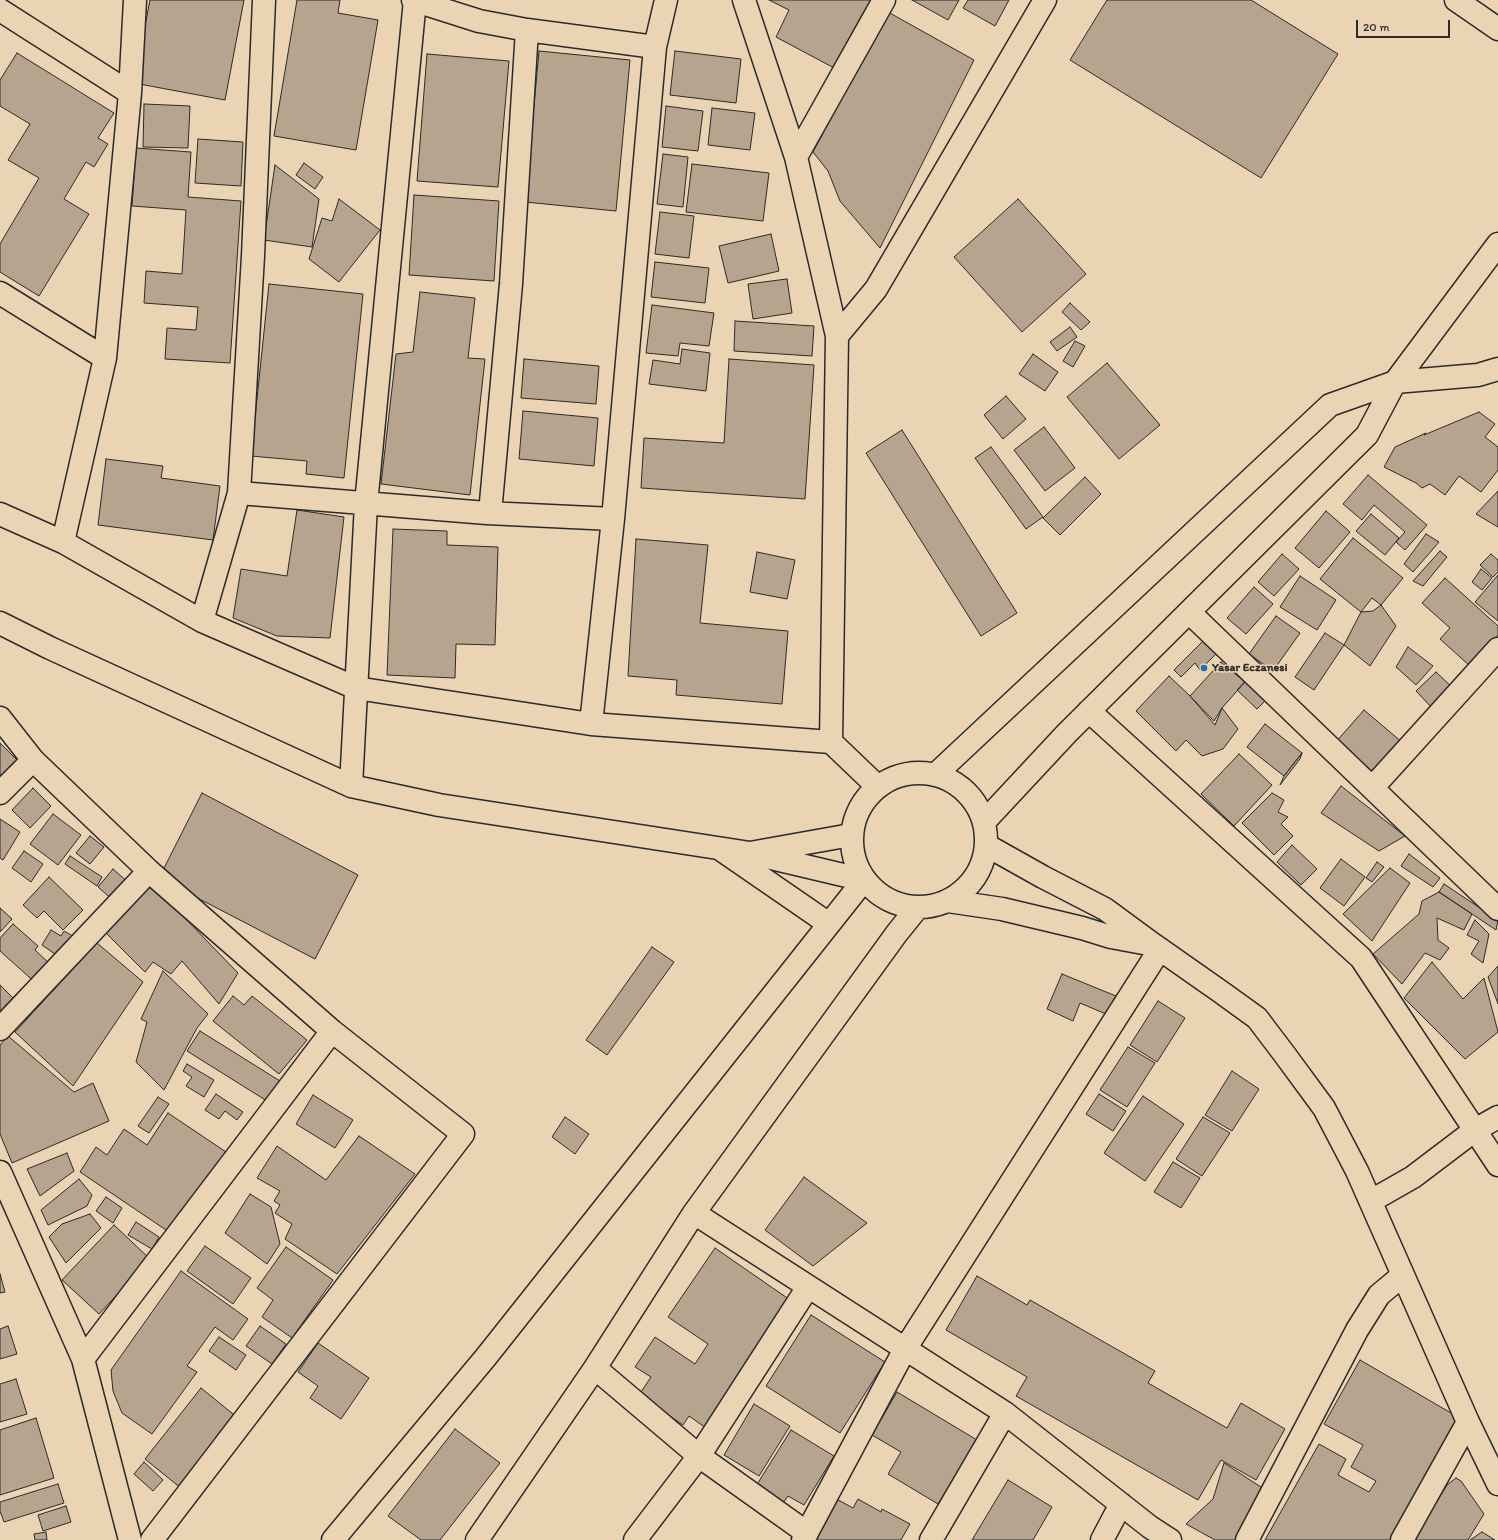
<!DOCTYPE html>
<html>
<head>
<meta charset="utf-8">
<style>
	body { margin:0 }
	#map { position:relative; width:1498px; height:1540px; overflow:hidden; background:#ebd4b4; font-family:Itim,sans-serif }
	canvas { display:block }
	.scale { position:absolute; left:1356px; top:20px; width:94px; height:18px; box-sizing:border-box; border:2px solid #2b2b2b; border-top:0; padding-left:5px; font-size:12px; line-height:14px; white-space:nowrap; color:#2b2b2b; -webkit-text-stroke:3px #ebd4b4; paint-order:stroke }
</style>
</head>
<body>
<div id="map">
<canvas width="1498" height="1540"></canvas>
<div class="scale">20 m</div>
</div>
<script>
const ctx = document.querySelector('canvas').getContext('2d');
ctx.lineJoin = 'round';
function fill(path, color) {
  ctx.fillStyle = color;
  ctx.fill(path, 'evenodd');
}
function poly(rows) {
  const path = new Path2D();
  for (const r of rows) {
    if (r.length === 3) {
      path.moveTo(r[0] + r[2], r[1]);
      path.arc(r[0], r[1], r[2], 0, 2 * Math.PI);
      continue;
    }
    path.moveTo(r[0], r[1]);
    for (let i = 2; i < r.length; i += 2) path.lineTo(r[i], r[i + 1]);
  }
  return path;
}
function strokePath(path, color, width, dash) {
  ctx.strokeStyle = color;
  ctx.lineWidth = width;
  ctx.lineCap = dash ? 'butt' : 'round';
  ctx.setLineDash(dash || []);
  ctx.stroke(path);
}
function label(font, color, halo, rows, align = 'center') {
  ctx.font = font + ' Itim,sans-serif';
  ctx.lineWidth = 3;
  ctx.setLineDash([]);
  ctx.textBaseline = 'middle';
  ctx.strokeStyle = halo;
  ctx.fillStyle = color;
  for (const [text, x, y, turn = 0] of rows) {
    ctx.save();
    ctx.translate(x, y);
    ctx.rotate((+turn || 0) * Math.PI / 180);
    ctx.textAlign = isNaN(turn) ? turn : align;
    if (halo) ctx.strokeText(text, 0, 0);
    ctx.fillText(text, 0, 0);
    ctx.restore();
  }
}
const building = poly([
	[150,0,244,0,225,100,134,83,150,0],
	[297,0,340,0,338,13,378,20,356,150,274,136,297,0],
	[769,0,872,0,836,69,776,37,789,10,769,0],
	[912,0,959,0,948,20,912,0],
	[968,0,1009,0,995,26,963,8,968,0],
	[1107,0,1251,0,1338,54,1261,178,1070,60,1107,0],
	[888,12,974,60,880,248,840,201,828,171,813,152,888,12],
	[539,51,630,60,616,211,525,202,539,51],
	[675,51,741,59,736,103,670,95,675,51],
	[17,53,114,113,98,138,108,144,94,167,86,162,64,199,89,214,39,296,0,272,0,244,39,178,8,160,30,124,0,106,0,80,17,53],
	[427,54,509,61,498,187,417,181,427,54],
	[144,104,190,106,188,148,143,147,144,104],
	[666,106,703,111,698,151,662,147,666,106],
	[712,108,755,113,750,150,708,145,712,108],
	[198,139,243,142,241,186,195,183,198,139],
	[136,148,191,152,188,197,241,201,230,363,165,359,167,328,196,330,198,307,144,303,146,271,182,274,186,210,132,206,136,148],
	[663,154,688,157,683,207,657,204,663,154],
	[304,163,323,177,315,189,296,175,304,163],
	[692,164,769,173,763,221,686,212,692,164],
	[275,165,319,199,312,247,264,240,275,165],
	[414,195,499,201,494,281,409,275,414,195],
	[339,199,380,230,339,282,309,259,322,218,332,221,339,199],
	[1018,199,1086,274,1022,332,954,257,1018,199],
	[660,212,694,216,689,258,655,254,660,212],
	[771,234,779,271,728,283,719,246,771,234],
	[655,262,709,268,705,303,651,297,655,262],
	[787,279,792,313,753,319,748,284,787,279],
	[269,284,363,294,344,478,306,474,307,461,251,456,269,284],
	[420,292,475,298,468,358,485,359,470,495,381,484,396,354,413,352,420,292],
	[1070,303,1090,322,1081,330,1062,312,1070,303],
	[652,305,714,313,709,346,680,343,678,356,646,353,652,305],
	[735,321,814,326,812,356,734,351,735,321],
	[1070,327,1077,337,1057,351,1050,342,1070,327],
	[1075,341,1085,346,1073,367,1063,361,1075,341],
	[682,349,710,353,706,391,649,384,653,360,680,364,682,349],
	[1033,354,1058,372,1045,391,1019,374,1033,354],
	[524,359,599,366,596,404,521,398,524,359],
	[729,359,814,365,805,499,641,488,644,438,724,443,729,359],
	[1107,363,1160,425,1119,459,1067,397,1107,363],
	[1006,396,1026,419,1003,439,984,415,1006,396],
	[523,411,598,418,594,466,519,459,523,411],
	[1479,412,1495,424,1485,437,1498,447,1498,470,1481,492,1459,476,1445,495,1430,484,1422,488,1416,483,1384,467,1395,447,1426,433,1424,435,1479,412],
	[1044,427,1075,468,1045,491,1014,450,1044,427],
	[902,430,1017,613,981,636,866,453,902,430],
	[991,447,1043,517,1026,529,975,458,991,447],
	[106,459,163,466,161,478,220,486,213,540,98,525,106,459],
	[1368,475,1427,525,1405,550,1396,542,1405,532,1374,505,1362,520,1343,504,1368,475],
	[1085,477,1101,494,1060,535,1043,518,1085,477],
	[1498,491,1498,527,1476,514,1498,491],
	[297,510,344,517,330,638,277,636,233,618,241,569,287,576,297,510],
	[1326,511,1350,532,1319,568,1295,548,1326,511],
	[1371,514,1399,538,1385,555,1356,531,1371,514],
	[393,529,447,531,447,545,498,547,495,645,456,644,455,678,387,675,393,529],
	[1426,534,1439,542,1413,572,1404,564,1426,534],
	[1353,538,1403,578,1381,605,1372,598,1361,612,1320,579,1353,538],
	[636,539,708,545,700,623,788,631,782,704,676,695,677,680,628,676,636,539],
	[1440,551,1447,557,1423,586,1413,581,1440,551],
	[757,552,795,560,787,599,750,592,757,552],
	[1282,554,1299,569,1274,596,1258,582,1282,554],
	[1491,554,1498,560,1498,572,1493,577,1480,565,1491,554],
	[1481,569,1492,578,1482,590,1472,582,1481,569],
	[1498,575,1498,621,1475,602,1498,575],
	[1300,576,1336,600,1317,630,1280,607,1300,576],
	[1445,578,1498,626,1498,635,1470,666,1440,639,1450,628,1422,603,1445,578],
	[1254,587,1273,604,1246,634,1227,618,1254,587],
	[1381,605,1396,626,1370,666,1344,645,1361,612,1373,611,1381,605],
	[1276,616,1300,633,1273,671,1249,654,1276,616],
	[1325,633,1344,645,1314,690,1295,677,1325,633],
	[1207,637,1220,650,1200,670,1195,663,1181,677,1174,670,1207,637],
	[1408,647,1433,666,1416,685,1396,667,1408,647],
	[1221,662,1245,682,1222,708,1214,721,1190,696,1221,662],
	[1436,672,1455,690,1434,710,1416,691,1436,672],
	[1169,676,1190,696,1215,725,1222,708,1238,729,1223,749,1202,756,1186,740,1176,751,1136,711,1169,676],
	[1250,676,1271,695,1257,709,1237,690,1250,676],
	[1364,710,1403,743,1375,776,1335,743,1364,710],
	[1265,724,1302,753,1284,776,1247,747,1265,724],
	[0,743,20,763,0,781,0,743],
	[1302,753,1300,759,1280,785,1284,776,1302,753],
	[1239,754,1272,785,1234,826,1201,794,1239,754],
	[1341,786,1405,836,1379,851,1321,813,1341,786],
	[33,788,51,806,30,828,12,810,33,788],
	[202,793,358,875,315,959,159,878,202,793],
	[1272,793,1284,800,1278,812,1288,817,1281,824,1293,836,1274,855,1242,823,1272,793],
	[53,814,81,835,58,865,30,844,53,814],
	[0,819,20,832,3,860,0,858,0,819],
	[90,836,104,847,90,864,76,853,90,836],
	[1292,845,1317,869,1301,885,1277,862,1292,845],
	[24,851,43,864,31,882,12,868,24,851],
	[1409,854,1440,878,1433,887,1401,866,1409,854],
	[70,856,102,877,97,886,65,864,70,856],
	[1341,859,1365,877,1344,906,1320,888,1341,859],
	[1377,862,1384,867,1372,882,1366,878,1377,862],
	[1390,868,1410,883,1372,941,1343,914,1390,868],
	[113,869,130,884,115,902,98,887,113,869],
	[49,877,83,910,63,930,44,911,37,918,23,905,49,877],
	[150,882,238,973,219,1004,182,961,171,974,153,962,145,972,106,933,150,882],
	[1444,884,1498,920,1496,930,1439,892,1444,884],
	[1439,892,1472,914,1464,930,1437,918,1438,940,1449,948,1440,960,1425,953,1402,984,1373,954,1419,914,1422,901,1439,892],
	[0,908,12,919,0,932,0,908],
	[1475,920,1489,934,1483,963,1471,954,1479,941,1467,935,1475,920],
	[13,924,38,946,35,950,53,967,38,985,0,951,0,938,13,924],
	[51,930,61,936,64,931,76,938,62,959,42,945,51,930],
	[97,943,143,982,73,1086,15,1032,97,943],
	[652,947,674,962,607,1055,586,1040,652,947],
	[1432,962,1463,999,1484,978,1498,1032,1465,1059,1404,998,1432,962],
	[1498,966,1498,1004,1488,977,1498,966],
	[163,971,208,1014,197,1028,164,1090,136,1062,147,1022,141,1019,163,971],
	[1062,974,1121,998,1113,1017,1080,1003,1073,1021,1047,1009,1062,974],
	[0,985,13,998,0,1012,0,985],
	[233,996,244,1005,252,996,307,1040,279,1074,213,1021,233,996],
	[1158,1001,1185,1018,1157,1062,1130,1045,1158,1001],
	[200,1031,280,1081,267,1101,187,1051,200,1031],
	[8,1036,74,1092,93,1083,109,1121,12,1163,0,1134,0,1045,8,1036],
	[1128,1047,1155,1063,1127,1107,1100,1090,1128,1047],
	[187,1064,214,1080,204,1097,186,1086,192,1077,183,1071,187,1064],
	[1232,1071,1259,1089,1232,1131,1205,1115,1232,1071],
	[216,1094,243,1112,237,1120,225,1111,219,1119,205,1110,216,1094],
	[1099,1094,1126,1111,1113,1131,1086,1114,1099,1094],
	[313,1095,353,1120,335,1148,296,1124,313,1095],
	[1143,1096,1184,1124,1145,1181,1104,1153,1143,1096],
	[158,1097,169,1104,149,1133,138,1126,158,1097],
	[168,1113,226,1152,172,1234,80,1172,96,1147,107,1155,124,1129,147,1145,168,1113],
	[565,1117,589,1134,575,1154,552,1137,565,1117],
	[1203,1117,1230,1133,1202,1176,1176,1159,1203,1117],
	[359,1136,415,1174,337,1274,285,1239,292,1224,275,1213,280,1205,274,1201,280,1191,257,1178,277,1146,326,1180,359,1136],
	[67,1153,74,1171,40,1196,27,1169,67,1153],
	[1173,1162,1200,1178,1181,1208,1154,1192,1173,1162],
	[804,1177,867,1223,813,1266,765,1230,804,1177],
	[79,1179,92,1195,87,1206,48,1225,41,1210,79,1179],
	[250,1194,271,1207,280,1244,267,1264,225,1233,250,1194],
	[106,1197,122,1208,113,1223,96,1211,106,1197],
	[90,1214,101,1228,66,1263,49,1237,62,1224,90,1214],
	[136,1222,159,1237,152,1249,128,1235,136,1222],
	[114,1225,150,1259,99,1314,62,1280,114,1225],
	[205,1246,251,1278,233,1304,187,1271,205,1246],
	[286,1247,333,1280,292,1338,262,1317,273,1300,257,1288,286,1247],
	[715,1248,793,1302,706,1428,689,1416,683,1425,639,1395,651,1377,635,1367,655,1337,695,1364,708,1344,668,1317,715,1248],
	[181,1271,248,1319,233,1340,215,1327,187,1366,197,1372,152,1434,122,1413,113,1391,111,1370,181,1271],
	[0,1274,5,1292,0,1293,0,1274],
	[977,1276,1027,1305,1030,1300,1155,1371,1148,1383,1227,1428,1241,1403,1285,1429,1256,1480,1221,1460,1198,1500,1016,1396,1027,1377,946,1330,977,1276],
	[811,1315,885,1362,840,1433,766,1386,811,1315],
	[8,1326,17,1354,0,1359,0,1329,8,1326],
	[260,1326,286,1344,272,1364,246,1346,260,1326],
	[219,1337,246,1355,236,1370,209,1351,219,1337],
	[318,1343,369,1378,341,1419,310,1398,318,1386,298,1372,318,1343],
	[1360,1360,1458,1417,1394,1540,1265,1540,1319,1444,1346,1459,1338,1475,1369,1492,1376,1481,1351,1467,1363,1445,1324,1424,1360,1360],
	[16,1379,27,1414,0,1422,0,1384,16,1379],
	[201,1388,238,1418,182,1489,145,1459,201,1388],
	[897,1392,977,1440,938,1504,888,1474,901,1452,872,1435,897,1392],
	[754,1404,790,1426,759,1476,724,1455,754,1404],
	[36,1418,54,1478,0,1495,0,1430,36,1418],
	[455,1429,500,1463,440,1540,421,1540,388,1516,455,1429],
	[791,1430,834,1456,804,1505,788,1496,783,1503,756,1486,791,1430],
	[144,1462,163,1480,153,1491,134,1474,144,1462],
	[1224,1463,1264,1489,1241,1540,1215,1540,1186,1524,1213,1499,1224,1463],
	[1456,1478,1461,1481,1484,1514,1468,1540,1413,1540,1447,1485,1456,1478],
	[1008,1480,1052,1507,1033,1540,972,1540,1008,1480],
	[58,1484,64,1503,4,1522,0,1511,0,1502,58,1484],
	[831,1496,853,1508,858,1499,881,1512,882,1509,910,1524,901,1540,807,1540,831,1496],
	[66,1506,71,1522,43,1531,38,1515,66,1506],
	[46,1532,47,1540,35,1540,34,1534,46,1532],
	[1482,1532,1495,1540,1470,1540,1482,1532]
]);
const minor = poly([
	[413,0,479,21,527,30,655,47],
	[744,0,796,157,837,336,831,742],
	[1456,0,1498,29],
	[0,10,130,93],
	[796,157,884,0],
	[0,293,105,358],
	[837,336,876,289,1045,0],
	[239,493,487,513,613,519],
	[490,513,511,284,527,30],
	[0,514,63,542,202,621,356,688,591,724,831,742,878,787],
	[63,542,105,358,130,93,135,0],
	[1189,612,1498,909],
	[202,621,239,493,253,256,264,0],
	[0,623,50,648,351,786,439,805,750,853],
	[1089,711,1361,958,1498,1165],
	[0,718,33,760,149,871,332,1031,463,1134,152,1540],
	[591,724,613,519,655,47,666,0],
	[919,840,67],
	[935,775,1330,405,1395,382,1478,375,1498,369],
	[351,786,366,504,415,0],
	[1373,787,1498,649],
	[0,793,33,760],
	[984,822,1067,733,1367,435,1395,382,1498,244],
	[723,851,829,924],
	[948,901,1002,909,1082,928,1111,937,1154,945,1105,909,1043,877,986,845],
	[1154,945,1221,992,1257,1018,1285,1055,1324,1108,1357,1171,1468,1422,1498,1484],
	[0,1029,149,871],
	[0,1172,83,1359,130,1540],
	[1371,1201,1413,1177,1475,1130,1498,1117],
	[694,1213,1005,1413,1150,1527,1170,1540],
	[83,1359,332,1031],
	[595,1368,699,1456,807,1533],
	[333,1540,486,1357,864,880,750,853,851,835],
	[477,1540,595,1368,694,1213,897,933,918,907],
	[635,1540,699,1456,808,1287],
	[803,1540,905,1349,1160,949],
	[931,1540,1005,1413],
	[1102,1540,1121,1504],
	[1247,1540,1357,1330,1379,1295,1403,1275],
	[1402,1540,1468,1422]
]);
const markers = [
	[1204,668,4,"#1f6fb2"]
];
const poiNames = [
	["Yasar Eczanesi",1212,668]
];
fill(building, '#b6a48e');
strokePath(building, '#2b2b2b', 1);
strokePath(minor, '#2b2b2b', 25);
strokePath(minor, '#ebd4b4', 22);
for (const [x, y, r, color] of markers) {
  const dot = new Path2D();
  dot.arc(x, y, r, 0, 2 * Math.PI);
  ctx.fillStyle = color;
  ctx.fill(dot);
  strokePath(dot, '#ebd4b4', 1.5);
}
label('bold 12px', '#2b2b2b', '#ebd4b4', poiNames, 'left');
</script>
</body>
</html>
